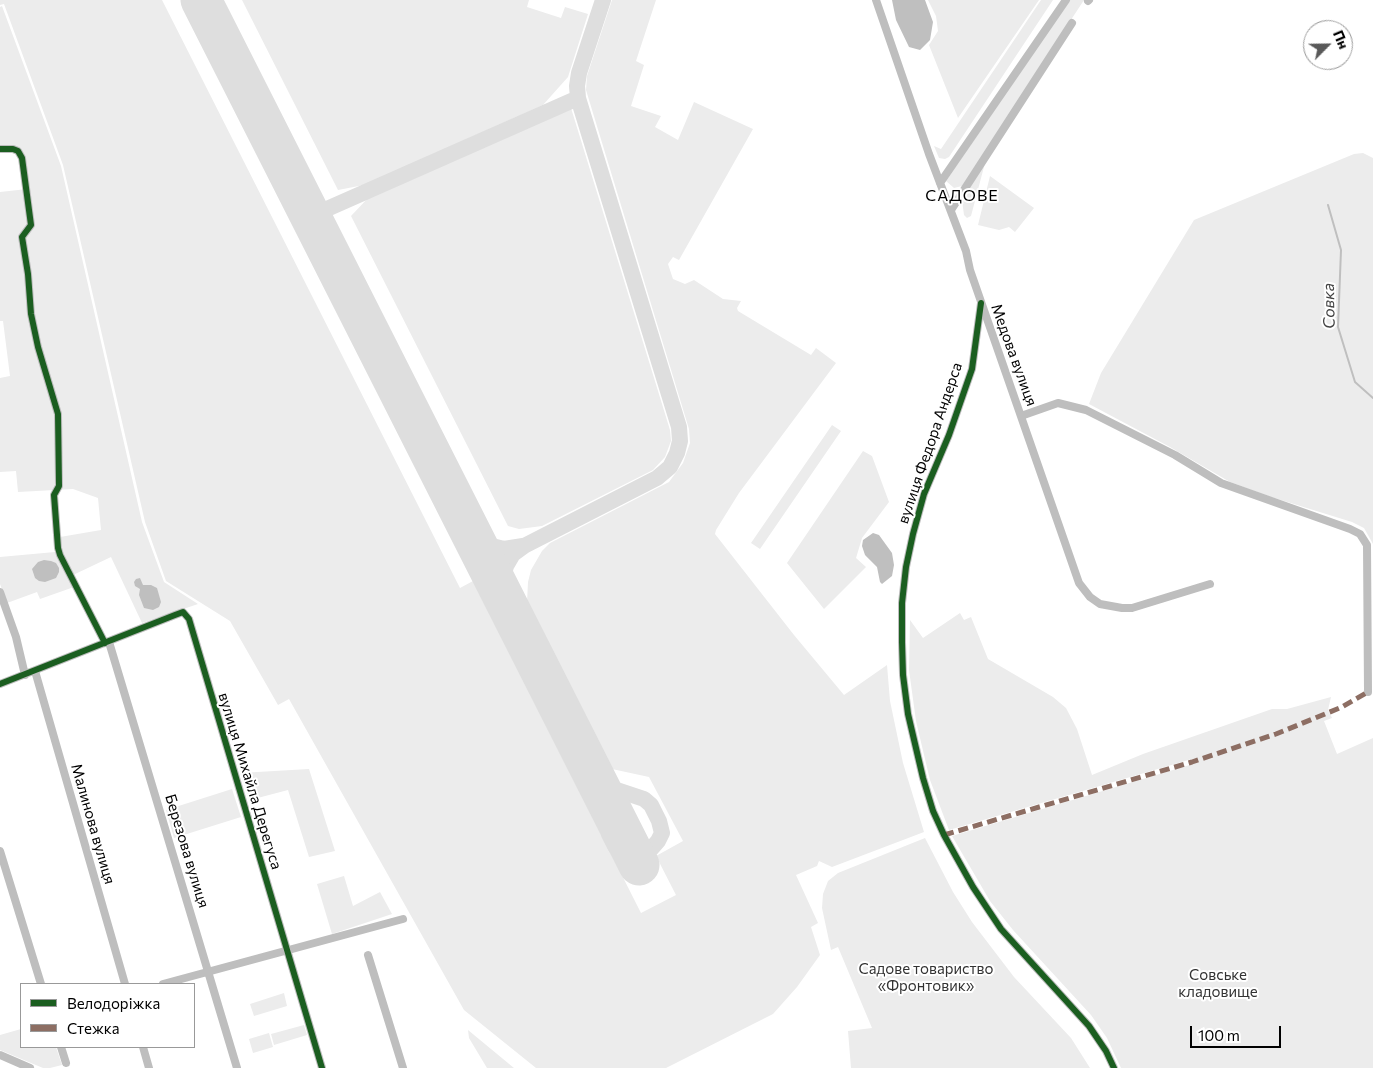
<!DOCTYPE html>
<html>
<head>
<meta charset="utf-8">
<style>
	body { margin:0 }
	#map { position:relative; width:1373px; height:1068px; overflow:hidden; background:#fff; font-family:Commissioner,sans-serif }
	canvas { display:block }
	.legend { position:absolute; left:20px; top:983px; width:175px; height:65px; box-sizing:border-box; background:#fff; border:1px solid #999; margin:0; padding:6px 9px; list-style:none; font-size:15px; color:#000 }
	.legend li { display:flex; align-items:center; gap:10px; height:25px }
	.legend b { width:25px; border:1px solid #999 }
	.north { position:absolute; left:1303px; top:20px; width:50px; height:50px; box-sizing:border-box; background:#fff; border:1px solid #999; border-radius:50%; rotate:67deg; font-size:14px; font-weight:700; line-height:20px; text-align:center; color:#000 }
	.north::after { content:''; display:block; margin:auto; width:18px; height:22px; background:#595959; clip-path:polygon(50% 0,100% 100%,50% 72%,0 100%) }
	.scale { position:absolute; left:1190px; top:1026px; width:91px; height:22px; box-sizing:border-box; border:2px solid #000; border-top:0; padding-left:6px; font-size:15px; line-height:18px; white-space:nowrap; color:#000; -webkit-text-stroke:4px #fff; paint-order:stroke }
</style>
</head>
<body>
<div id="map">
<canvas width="1373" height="1068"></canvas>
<ul class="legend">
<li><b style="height:6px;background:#1b5e20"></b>Велодоріжка</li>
<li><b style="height:6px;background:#8d6e63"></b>Стежка</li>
</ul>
<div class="north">Пн</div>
<div class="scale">100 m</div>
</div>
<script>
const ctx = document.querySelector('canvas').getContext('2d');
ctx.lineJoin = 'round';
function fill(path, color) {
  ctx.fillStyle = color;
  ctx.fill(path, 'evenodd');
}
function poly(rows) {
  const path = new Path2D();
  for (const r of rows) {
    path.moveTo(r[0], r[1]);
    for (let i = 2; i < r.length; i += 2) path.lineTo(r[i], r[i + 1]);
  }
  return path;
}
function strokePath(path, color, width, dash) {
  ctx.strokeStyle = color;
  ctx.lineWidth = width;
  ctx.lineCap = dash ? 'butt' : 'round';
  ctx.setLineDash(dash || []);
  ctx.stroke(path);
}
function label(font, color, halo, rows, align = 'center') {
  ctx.font = font + ' Commissioner,sans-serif';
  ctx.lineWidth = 4;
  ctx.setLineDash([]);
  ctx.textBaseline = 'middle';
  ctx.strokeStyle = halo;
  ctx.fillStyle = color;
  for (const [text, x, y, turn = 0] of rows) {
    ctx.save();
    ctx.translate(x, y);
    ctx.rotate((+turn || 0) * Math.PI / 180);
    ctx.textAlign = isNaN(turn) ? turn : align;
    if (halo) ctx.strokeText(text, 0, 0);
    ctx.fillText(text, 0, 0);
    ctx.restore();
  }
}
const green = poly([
	[0,0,162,0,460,588,473,581,641,913,676,895,656,856,683,841,649,777,612,769,527,602,528,582,531,570,542,551,550,543,669,482,683,463,690,443,689,429,586,90,587,76,612,0,656,0,636,61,644,65,631,106,661,116,655,127,678,140,694,102,753,129,679,260,673,257,668,264,673,279,685,284,694,280,723,299,741,301,737,308,738,311,811,355,816,348,836,363,739,493,716,530,715,534,794,635,844,695,887,665,890,701,903,763,924,832,832,867,819,861,817,866,796,875,818,923,811,927,820,955,797,987,773,1014,666,1068,536,1068,464,1010,289,699,278,705,230,621,166,581,145,522,63,165,4,4,0,5],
	[242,0,529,0,527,7,561,18,565,7,588,14,568,77,543,105,364,185,338,190],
	[928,0,1039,0,958,118,929,45,938,31,936,16],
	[1041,0,1053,0,949,157,945,159,939,158,934,146,941,149],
	[1070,0,1084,0,962,186,954,188,946,181],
	[2,6,61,166,142,522,164,582,198,604,142,623,111,557,73,575,62,555,60,537,101,530,98,498,73,489,18,492,16,471,0,472,0,378,10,376,3,321,0,321,0,192,27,189,24,158,0,147,0,7],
	[571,108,670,430,671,441,665,457,653,470,542,526,519,529,508,526,351,216,369,197],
	[1363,153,1373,158,1373,544,1364,528,1352,522,1268,496,1230,482,1170,447,1089,404,1101,373,1194,220,1354,154],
	[985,163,971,216,967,218,964,215,962,200,963,193],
	[990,176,1034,208,1015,232,1009,227,999,230,978,225],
	[832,425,841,431,760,549,751,543],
	[863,451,872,456,889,502,862,538,856,558,866,567,824,609,787,563],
	[55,552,74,587,40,599,37,592,7,603,0,584,0,557],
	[960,613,964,620,971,617,988,659,1053,697,1066,708,1077,729,1092,775,1143,754,1272,709,1287,709,1331,697,1328,710,1332,718,1324,721,1337,754,1373,738,1373,1068,1121,1068,1107,1038,1091,1015,1013,930,990,901,952,836,1193,764,1192,759,949,830,930,780,916,721,909,670,910,620,923,638],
	[309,769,335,851,309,857,288,790,250,800,240,773],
	[232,789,241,817,174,838,166,810],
	[925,838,953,892,972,922,1014,977,1071,1038,1090,1068,851,1068,848,1031,872,1028,838,947,831,950,822,908,823,894,828,881,838,873],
	[344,876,353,906,380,892,392,914,332,934,317,884],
	[284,993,287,1006,254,1016,250,1004],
	[304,1025,307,1035,274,1045,271,1034],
	[21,1029,21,1047,56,1047,62,1065,50,1068,43,1068,0,1050,0,1035],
	[468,1030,514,1068,487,1068,469,1038],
	[269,1033,273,1047,253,1053,249,1039]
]);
const water = poly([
	[892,0,925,0,933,22,930,40,920,50,909,47,896,20],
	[873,533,879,535,892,553,894,565,892,576,882,584,880,582,877,567,865,555,862,546,863,540],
	[44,560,51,561,56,563,59,568,59,572,56,578,45,582,39,581,35,578,32,569,38,562],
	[140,578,143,585,151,585,157,588,161,602,159,607,153,610,144,608,139,595,140,589,135,586,134,582,136,579]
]);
const stream = poly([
	[1328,205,1341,250,1338,327,1355,382,1373,398]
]);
const taxiway = poly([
	[311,216,578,98],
	[467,525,474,534,488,545,504,549,523,546],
	[511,613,504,597,502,582,506,566,513,554,524,546,657,478,670,467,677,453,680,441,679,427,578,98,577,86,579,73,603,0],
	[590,769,608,787,644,799,651,805,659,821,662,833,658,841,651,849,643,855,632,856,622,853,615,846,609,834,610,815,607,802]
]);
const runway = poly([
	[201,0,639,865]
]);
const minor = poly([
	[876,0,929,154,966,251,970,270,1079,583,1090,597,1100,604,1122,608,1132,608,1210,584],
	[1088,1,1089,0],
	[0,149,13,149,18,151,22,158,31,225,22,237,28,274,31,314,38,347,58,414,59,486,54,495,58,548,60,555,105,643],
	[940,183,1066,0],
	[951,210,1072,23],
	[981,303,972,369,949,435,924,494,913,534,906,567,902,603,902,642,903,675,908,714,923,778,933,811,944,835,973,887,1001,929,1089,1026,1106,1051,1114,1068],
	[1021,416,1058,403,1086,410,1175,455,1221,483,1350,529,1360,534,1367,545,1368,692],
	[0,592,16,637,25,675],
	[109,642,237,1068],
	[35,671,125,984],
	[0,684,175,615,183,612,189,619,322,1068],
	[0,851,41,984],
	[368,955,403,1068],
	[163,984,403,919],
	[61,1047,66,1063],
	[143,1047,149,1068],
	[0,1055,30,1068]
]);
const quiet = poly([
	[944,835,1192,762,1276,734,1342,707,1368,692]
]);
const cycleway = poly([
	[0,149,13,149,18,151,22,158,31,225,22,237,28,274,31,314,38,347,58,414,59,486,54,495,58,548,60,555,105,643],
	[981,303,972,369,949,435,924,494,913,534,906,567,902,603,902,642,903,675,908,714,923,778,933,811,944,835,973,887,1001,929,1089,1026,1106,1051,1114,1068],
	[0,684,175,615,183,612,189,619,322,1068]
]);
const streetNames = [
	["Медова вулиця",1014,355,70],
	["вулиця Федора Андерса",930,443,-71],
	["вулиця Михайла Дерегуса",250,781,73],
	["Малинова вулиця",93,824,74],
	["Березова вулиця",187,851,73]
];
const parkNames = [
	["Садове товариство",926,969],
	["«Фронтовик»",926,986],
	["Совське",1218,975],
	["кладовище",1218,992]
];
const neighbourhoodNames = [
	["САДОВЕ",962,196]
];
const waterNames = [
	["Совка",1329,306,-91]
];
fill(green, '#ececec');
fill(water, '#bfbfbf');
strokePath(stream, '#bfbfbf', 2);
strokePath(taxiway, '#dedede', 16);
strokePath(runway, '#dedede', 41);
strokePath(minor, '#bebebe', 8);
strokePath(quiet, '#8d6e63', 5, [10, 5]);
strokePath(cycleway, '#1b5e20', 6);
label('15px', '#000', '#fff', streetNames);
label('15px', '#333', '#fff', parkNames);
ctx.letterSpacing = '1px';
label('16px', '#000', '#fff', neighbourhoodNames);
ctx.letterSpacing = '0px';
label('italic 16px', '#444', '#fff', waterNames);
</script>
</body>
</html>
